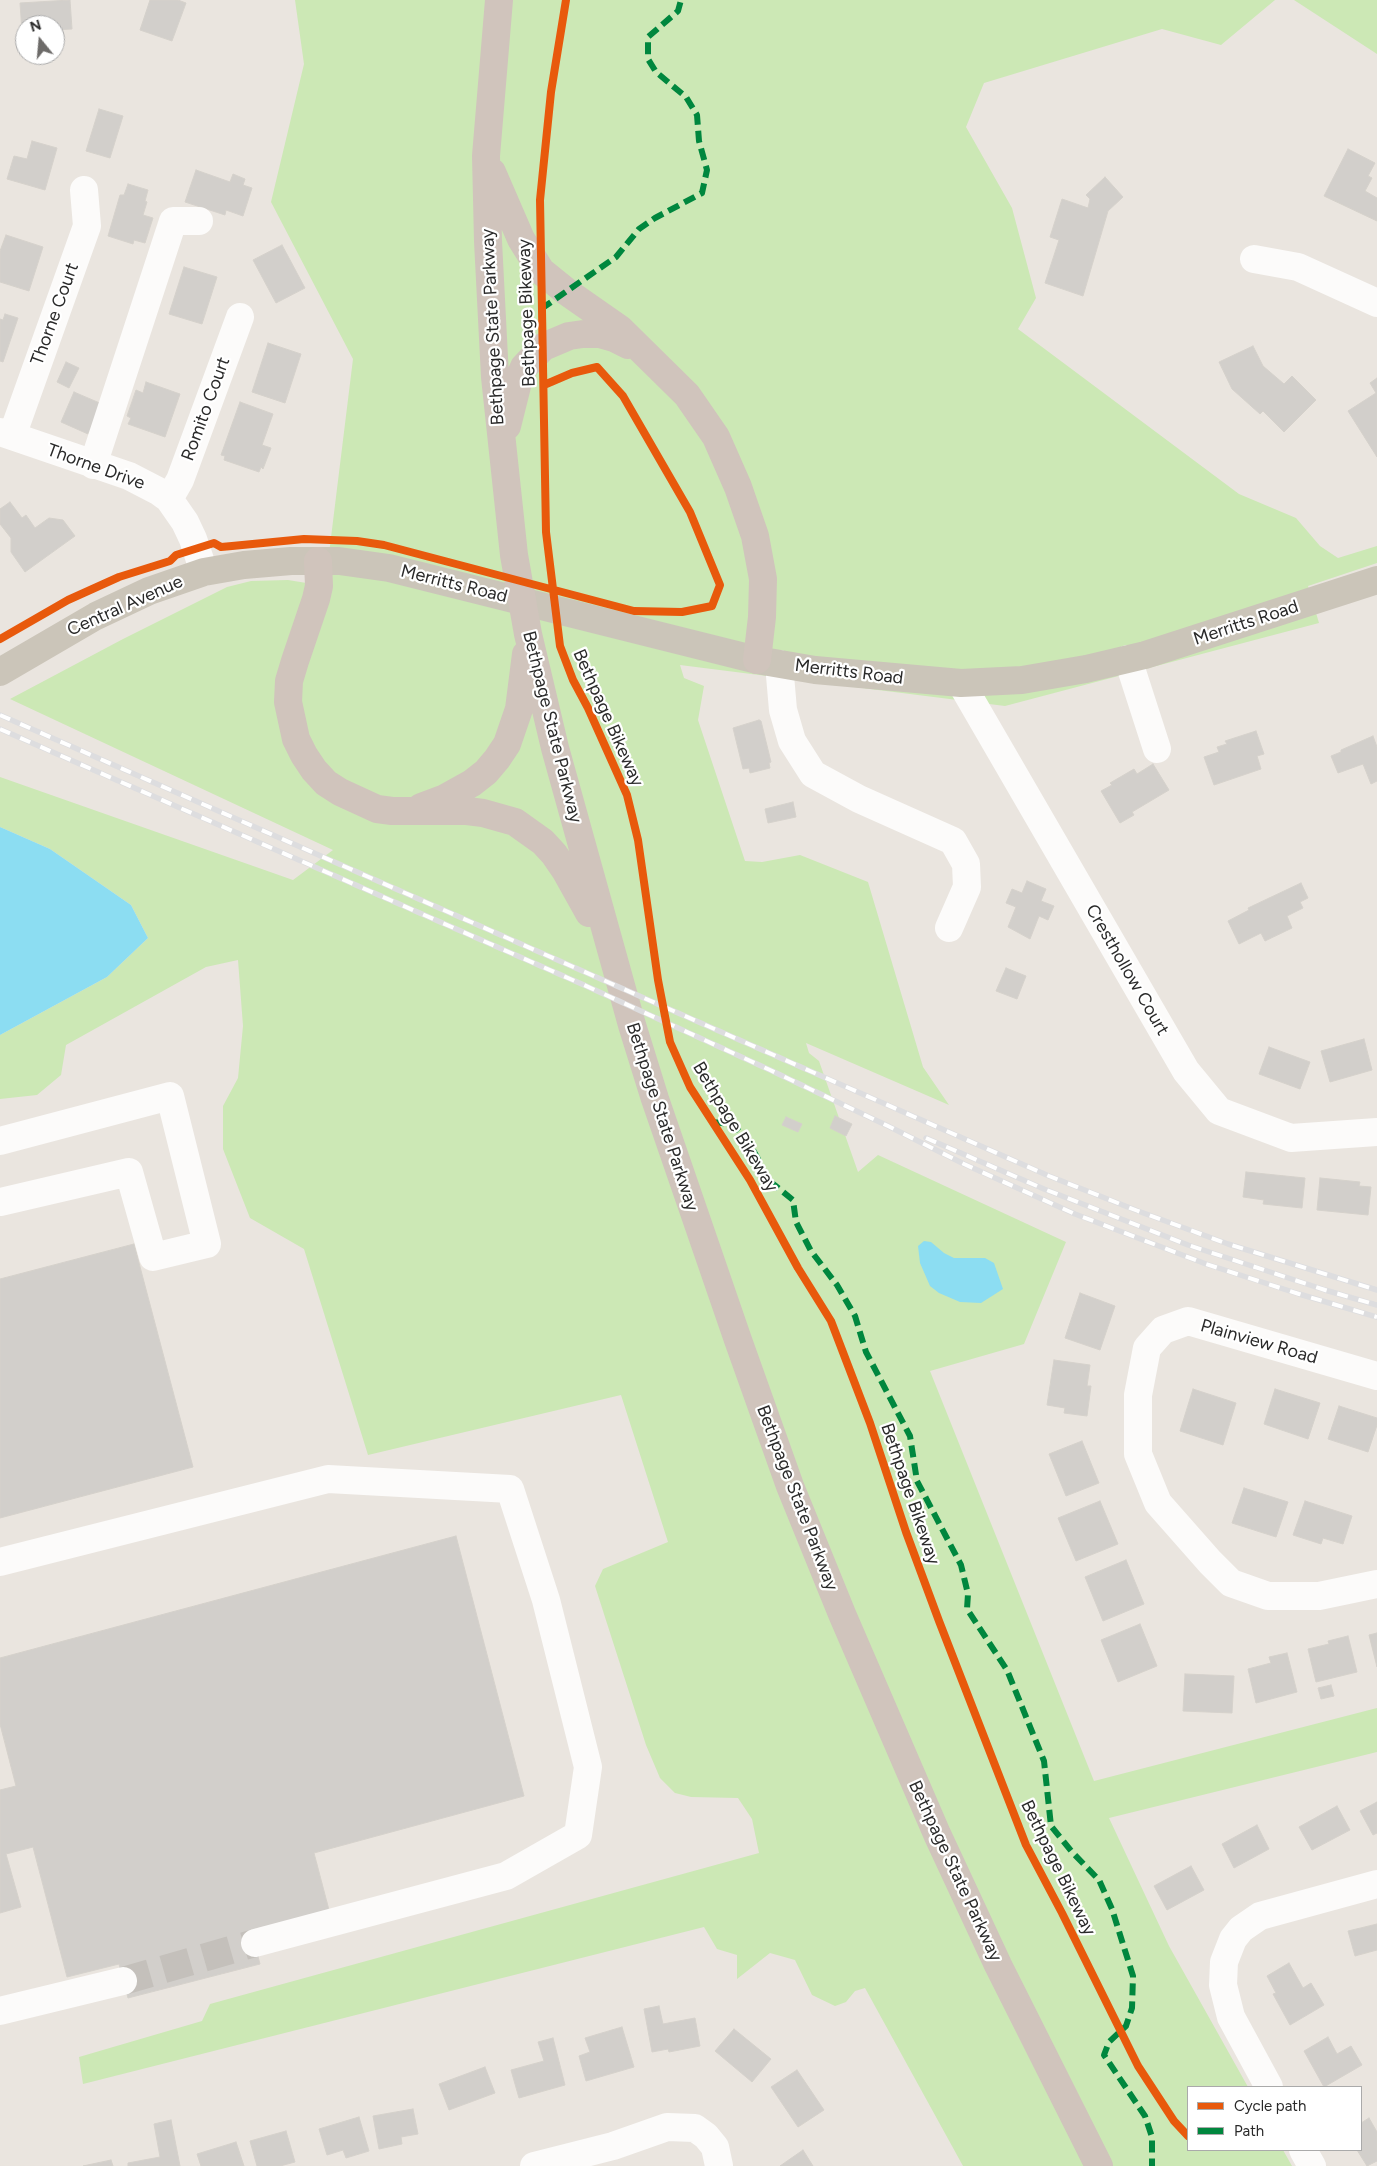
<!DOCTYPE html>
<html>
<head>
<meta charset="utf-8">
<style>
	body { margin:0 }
	#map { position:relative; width:1377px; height:2166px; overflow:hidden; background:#eae5df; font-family:Figtree,sans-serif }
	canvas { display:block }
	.legend { position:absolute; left:1187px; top:2086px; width:175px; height:65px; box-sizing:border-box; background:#fff; border:1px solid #aaa; margin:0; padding:6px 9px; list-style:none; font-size:15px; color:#2a2a2a }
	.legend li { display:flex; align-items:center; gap:10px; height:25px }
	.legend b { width:25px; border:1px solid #aaa }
	.north { position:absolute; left:15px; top:15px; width:50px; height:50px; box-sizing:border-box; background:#fff; border:1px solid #aaa; border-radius:50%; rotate:343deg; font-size:14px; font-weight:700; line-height:20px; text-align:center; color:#2a2a2a }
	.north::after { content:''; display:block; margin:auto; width:18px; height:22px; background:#6d6b69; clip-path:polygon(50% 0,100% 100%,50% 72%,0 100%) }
</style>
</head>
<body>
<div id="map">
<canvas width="1377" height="2166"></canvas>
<ul class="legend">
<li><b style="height:6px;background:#e8590c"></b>Cycle path</li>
<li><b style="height:6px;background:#00873e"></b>Path</li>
</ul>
<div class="north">N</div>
</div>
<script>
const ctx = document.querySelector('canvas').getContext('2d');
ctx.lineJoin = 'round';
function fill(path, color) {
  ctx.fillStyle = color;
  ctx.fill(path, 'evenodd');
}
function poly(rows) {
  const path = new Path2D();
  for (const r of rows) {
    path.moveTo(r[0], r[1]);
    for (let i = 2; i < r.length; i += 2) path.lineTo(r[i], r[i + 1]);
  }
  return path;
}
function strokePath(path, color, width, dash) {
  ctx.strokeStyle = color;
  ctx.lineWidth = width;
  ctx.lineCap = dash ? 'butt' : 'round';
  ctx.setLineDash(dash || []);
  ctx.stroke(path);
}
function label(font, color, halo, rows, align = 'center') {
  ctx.font = font + ' Figtree,sans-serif';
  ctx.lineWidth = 4.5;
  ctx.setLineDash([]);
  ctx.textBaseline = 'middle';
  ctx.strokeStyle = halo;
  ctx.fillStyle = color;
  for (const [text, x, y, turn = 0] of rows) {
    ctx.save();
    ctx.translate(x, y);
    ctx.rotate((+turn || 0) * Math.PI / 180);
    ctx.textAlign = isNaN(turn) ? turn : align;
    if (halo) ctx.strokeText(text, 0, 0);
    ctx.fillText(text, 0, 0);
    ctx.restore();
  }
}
const green = poly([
	[295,0,1275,0,1221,45,1162,29,984,83,966,127,1012,208,1036,298,1018,329,1239,494,1296,518,1320,546,1338,558,1377,546,1377,563,1308,586,1319,623,1005,706,680,665,684,678,704,686,698,720,745,861,762,862,800,855,868,882,923,1067,949,1105,806,1043,809,1053,819,1061,858,1172,878,1155,1066,1242,1024,1344,930,1371,1094,1781,1377,1708,1377,1752,1109,1818,1169,1946,1248,2087,1188,2087,1188,2150,1283,2150,1292,2166,963,2166,865,1988,855,1991,846,2002,835,2006,812,1995,795,1960,770,1953,737,1979,737,1955,717,1949,704,1927,83,2084,79,2057,202,2021,210,2004,759,1853,752,1819,738,1798,691,1797,675,1793,660,1778,646,1745,595,1586,603,1569,668,1542,621,1395,368,1455,304,1249,250,1218,223,1149,223,1106,238,1078,243,1026,238,960,206,967,66,1045,61,1075,37,1095,0,1099,0,1035,107,977,148,938,131,905,50,849,0,827,0,777,293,880,333,850,10,699,123,639,227,587,251,581,288,580,325,586,353,359,271,202,304,64],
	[1295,0,1377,0,1377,54,1294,0]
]);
const water = poly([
	[0,827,50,849,131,905,148,938,107,977,0,1035],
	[924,1241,931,1242,944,1253,954,1258,985,1258,994,1263,1003,1289,981,1303,960,1302,939,1293,930,1286,920,1263,918,1246]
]);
const building = poly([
	[70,0,72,29,55,30,55,25,25,25,25,32,22,32,20,3,70,0],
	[150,0,178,0,186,3,172,41,140,30,150,0],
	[99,109,123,116,110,158,86,151,99,109],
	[32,141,57,148,45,190,7,179,14,156,27,159,32,141],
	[1348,149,1375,163,1368,176,1372,178,1365,191,1377,198,1377,221,1324,196,1348,149],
	[196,170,230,182,233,174,245,179,243,185,252,188,243,216,226,210,225,215,185,202,196,170],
	[1105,177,1123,197,1108,211,1083,296,1045,283,1059,240,1050,237,1062,199,1088,208,1090,199,1086,195,1105,177],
	[128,184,148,190,145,201,147,202,143,215,153,218,145,243,134,240,133,244,108,236,120,195,124,195,128,184],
	[6,235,43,247,29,291,0,282,0,251,6,235],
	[282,245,305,288,276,303,253,260,282,245],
	[184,267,217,277,202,324,169,314,184,267],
	[5,314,18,318,3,362,0,361,0,319,3,320,5,314],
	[268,343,301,354,285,403,252,392,268,343],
	[1253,346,1263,366,1284,384,1292,376,1316,400,1284,432,1263,411,1260,414,1232,389,1219,362,1253,346],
	[66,362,79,368,69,388,57,382,66,362],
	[1377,378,1377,457,1348,411,1376,393,1370,383,1377,378],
	[146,382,180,394,165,437,128,424,131,418,127,416,136,390,143,393,146,382],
	[74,392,102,404,88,434,61,422,74,392],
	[240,402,273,414,262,445,271,448,263,469,261,467,259,472,224,460,225,456,221,455,240,402],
	[10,502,22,518,26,515,35,528,49,518,63,520,75,536,25,572,11,552,11,538,0,524,0,509,10,502],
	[759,720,761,721,771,762,769,763,770,768,750,773,749,768,743,769,733,728,759,720],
	[1256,731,1264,754,1257,756,1261,769,1214,785,1204,757,1219,752,1217,747,1227,744,1225,741,1256,731],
	[1373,736,1377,747,1377,781,1371,784,1363,764,1338,773,1331,756,1341,752,1341,750,1373,736],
	[1153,764,1169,790,1132,812,1134,815,1120,823,1101,791,1112,785,1110,783,1134,769,1137,774,1153,764],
	[793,802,796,817,768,823,765,809,793,802],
	[1027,881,1046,889,1041,901,1054,906,1048,920,1039,916,1030,939,1008,927,1016,907,1006,903,1012,889,1022,893,1027,881],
	[1301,883,1308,898,1300,902,1303,908,1287,916,1292,928,1265,941,1261,933,1239,944,1228,921,1249,910,1248,908,1301,883],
	[1006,968,1026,976,1017,999,996,991,1006,968],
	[1364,1039,1372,1070,1330,1082,1321,1051,1364,1039],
	[1269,1047,1310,1062,1300,1089,1259,1074,1269,1047],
	[835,1116,852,1124,846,1136,830,1128,835,1116],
	[786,1117,802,1124,798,1132,782,1125,786,1117],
	[1246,1172,1305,1178,1302,1208,1263,1204,1264,1200,1243,1197,1246,1172],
	[1320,1178,1360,1182,1359,1186,1371,1187,1368,1215,1317,1210,1320,1178],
	[134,1244,193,1467,0,1518,0,1279,134,1244],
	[1080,1293,1115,1306,1100,1350,1065,1338,1080,1293],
	[1054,1360,1090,1365,1087,1386,1091,1386,1087,1416,1064,1413,1065,1408,1047,1405,1054,1360],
	[1193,1389,1236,1403,1223,1445,1180,1431,1193,1389],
	[1275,1389,1320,1403,1308,1439,1264,1424,1275,1389],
	[1339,1406,1377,1418,1377,1425,1368,1452,1328,1439,1339,1406],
	[1082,1441,1099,1483,1066,1496,1049,1454,1082,1441],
	[1244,1488,1288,1502,1276,1537,1232,1523,1244,1488],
	[1100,1501,1118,1544,1076,1561,1058,1518,1100,1501],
	[1305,1501,1352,1516,1343,1544,1323,1538,1321,1544,1293,1535,1305,1501],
	[456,1536,524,1796,314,1853,329,1910,251,1930,260,1964,128,1998,119,1964,67,1977,33,1847,6,1854,21,1907,0,1913,0,1790,16,1786,0,1724,0,1658,456,1536],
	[1126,1560,1144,1604,1103,1621,1085,1577,1126,1560],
	[1140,1624,1157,1666,1118,1682,1101,1640,1140,1624],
	[1377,1633,1377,1667,1369,1635,1377,1633],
	[1348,1636,1357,1672,1316,1682,1308,1649,1329,1644,1328,1641,1348,1636],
	[1287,1653,1297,1692,1256,1703,1248,1669,1271,1663,1269,1657,1287,1653],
	[1185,1674,1234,1676,1232,1713,1183,1711,1185,1674],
	[1331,1685,1334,1696,1321,1699,1318,1688,1331,1685],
	[1377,1802,1377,1833,1373,1835,1360,1811,1377,1802],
	[1337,1806,1350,1830,1312,1850,1299,1827,1337,1806],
	[1257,1825,1269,1849,1234,1868,1222,1844,1257,1825],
	[1191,1866,1204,1890,1167,1910,1154,1886,1191,1866],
	[1377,1924,1377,1950,1355,1956,1348,1931,1377,1924],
	[1289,1963,1303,1988,1311,1983,1324,2005,1290,2025,1273,1994,1276,1993,1267,1976,1289,1963],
	[659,2006,663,2024,695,2018,700,2046,669,2052,668,2049,652,2052,644,2009,659,2006],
	[622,2027,634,2067,586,2081,579,2056,590,2052,585,2038,622,2027],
	[734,2029,771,2059,752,2082,715,2051,734,2029],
	[1328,2037,1337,2054,1351,2046,1362,2065,1324,2087,1304,2051,1328,2037],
	[553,2038,565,2085,519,2098,511,2070,544,2061,538,2042,553,2038],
	[485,2067,495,2093,449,2110,439,2084,485,2067],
	[797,2070,824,2110,798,2127,771,2087,797,2070],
	[413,2109,418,2134,401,2137,402,2144,379,2149,373,2116,413,2109],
	[359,2117,369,2151,346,2158,343,2150,327,2155,319,2129,359,2117],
	[1369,2118,1377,2132,1377,2161,1367,2166,1357,2150,1361,2150,1361,2123,1369,2118],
	[171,2120,180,2166,128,2166,128,2163,160,2157,154,2124,171,2120],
	[286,2131,295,2162,280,2166,257,2166,250,2141,286,2131],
	[236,2142,244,2166,201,2166,197,2154,236,2142],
	[803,2150,813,2166,780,2166,803,2150],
	[111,2160,113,2166,83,2166,111,2160]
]);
const minorTunnel = poly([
	[123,1981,255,1943]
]);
const minor = poly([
	[1254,259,1298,267,1377,303],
	[0,432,129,476,158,491,169,499,185,522,193,539,204,572],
	[12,436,87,226,84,190],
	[93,465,173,221,199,221],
	[169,499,180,480,240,317],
	[1128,659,1157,749],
	[779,664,783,710,792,741,813,774,859,799,953,841,966,864,967,887,949,928],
	[961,683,1186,1071,1219,1111,1291,1138,1377,1132],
	[0,1141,170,1096,207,1244,153,1257,129,1172,0,1202],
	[1377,1376,1188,1321,1163,1330,1147,1348,1138,1395,1138,1454,1158,1503,1210,1562,1231,1583,1268,1596,1319,1596,1377,1584],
	[0,1562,328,1479,510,1489,546,1600,588,1767,578,1835,506,1876,255,1943],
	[0,2011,123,1981],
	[1269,2087,1231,2017,1223,1985,1224,1962,1233,1939,1241,1929,1260,1916,1377,1884],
	[1303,2150,1312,2166],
	[534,2166,613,2146,667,2127,695,2128,706,2136,715,2147,719,2166]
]);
const major = poly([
	[0,672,96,616,149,591,204,572,244,565,291,561,339,561,389,568,757,660,815,670,961,683,1022,680,1086,669,1145,655,1377,580]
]);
const highway = poly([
	[499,0,486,156,488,241,495,377,514,555,528,634,555,748,632,1025,655,1099,738,1340,790,1486,842,1614,937,1834,998,1965,1099,2166],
	[492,172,521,239,541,271,567,292,620,329,687,395,716,437,738,487,755,536,763,579,762,617,757,660],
	[507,426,519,378,524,367,543,347,569,336,583,334,600,334,614,338,628,345],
	[318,561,319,586,316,599,295,661,289,681,288,702,296,739,304,755,314,770,326,783,340,792,377,809,392,811,467,811,483,813,515,822,543,842,554,854,565,870,589,913],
	[421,807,445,798,472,783,486,772,497,759,507,744,519,709,526,654]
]);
const rail = poly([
	[0,715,1049,1176,1138,1211,1228,1244,1377,1290],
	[0,729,584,985,770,1070,888,1126,964,1164,1075,1214,1206,1264,1299,1294,1377,1317],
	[926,1138,1044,1189,1188,1245,1325,1290,1377,1305]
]);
const quiet = poly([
	[541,309,616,257,639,229,655,218,702,193,707,170,699,141,697,115,686,97,656,72,648,59,648,37,678,11,681,0],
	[712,1122,732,1124,747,1139,758,1159,762,1175,793,1200,796,1222,811,1251,837,1285,855,1316,866,1352,910,1436,917,1481,961,1565,968,1594,967,1609,1007,1670,1044,1761,1051,1826,1072,1852,1099,1880,1112,1909,1133,1976,1132,2008,1126,2026,1109,2042,1104,2055,1145,2116,1152,2137,1152,2166]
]);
const cycleway = poly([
	[566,0,551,92,540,200,546,532,560,646,573,680,588,708,627,795,638,840,658,980,670,1042,690,1087,750,1180,798,1268,831,1321,870,1423,906,1532,939,1621,1026,1845,1062,1913,1138,2066,1174,2121,1188,2136],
	[0,639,68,600,119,577,170,561,176,555,214,543,221,547,232,546,304,539,357,541,384,545,634,611,682,612,712,606,720,585,690,512,623,396,597,367,572,373,544,385]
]);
const streetNames = [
	["Bethpage Bikeway",527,313,-92],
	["Thorne Court",55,314,-70],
	["Bethpage State Parkway",493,327,-93],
	["Romito Court",206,409,-70],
	["Thorne Drive",96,467,20],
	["Merritts Road",454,584,14],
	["Central Avenue",125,606,-24],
	["Merritts Road",1246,623,-18],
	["Merritts Road",849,672,7],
	["Bethpage Bikeway",608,718,66],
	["Bethpage State Parkway",552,727,76],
	["Cresthollow Court",1127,970,60],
	["Bethpage State Parkway",662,1117,72],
	["Bethpage Bikeway",735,1127,59],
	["Plainview Road",1259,1342,16],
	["Bethpage Bikeway",910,1494,71],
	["Bethpage State Parkway",797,1498,69],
	["Bethpage Bikeway",1058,1868,64],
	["Bethpage State Parkway",955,1871,65]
];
fill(green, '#cce8b5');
fill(water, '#8cddf2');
fill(building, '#d2cfcb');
strokePath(building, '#d5d1cb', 1);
strokePath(minorTunnel, '#c4c0bb', 28, [28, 14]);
strokePath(minor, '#fcfbfa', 28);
strokePath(major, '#cbc5b9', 28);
strokePath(highway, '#d0c4bc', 28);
strokePath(rail, '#dddddf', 5.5);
strokePath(rail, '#fff', 4, [11]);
strokePath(quiet, '#00873e', 6, [12, 6]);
strokePath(cycleway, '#e8590c', 8);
label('18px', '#2a2a2a', '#fff', streetNames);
</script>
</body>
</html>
